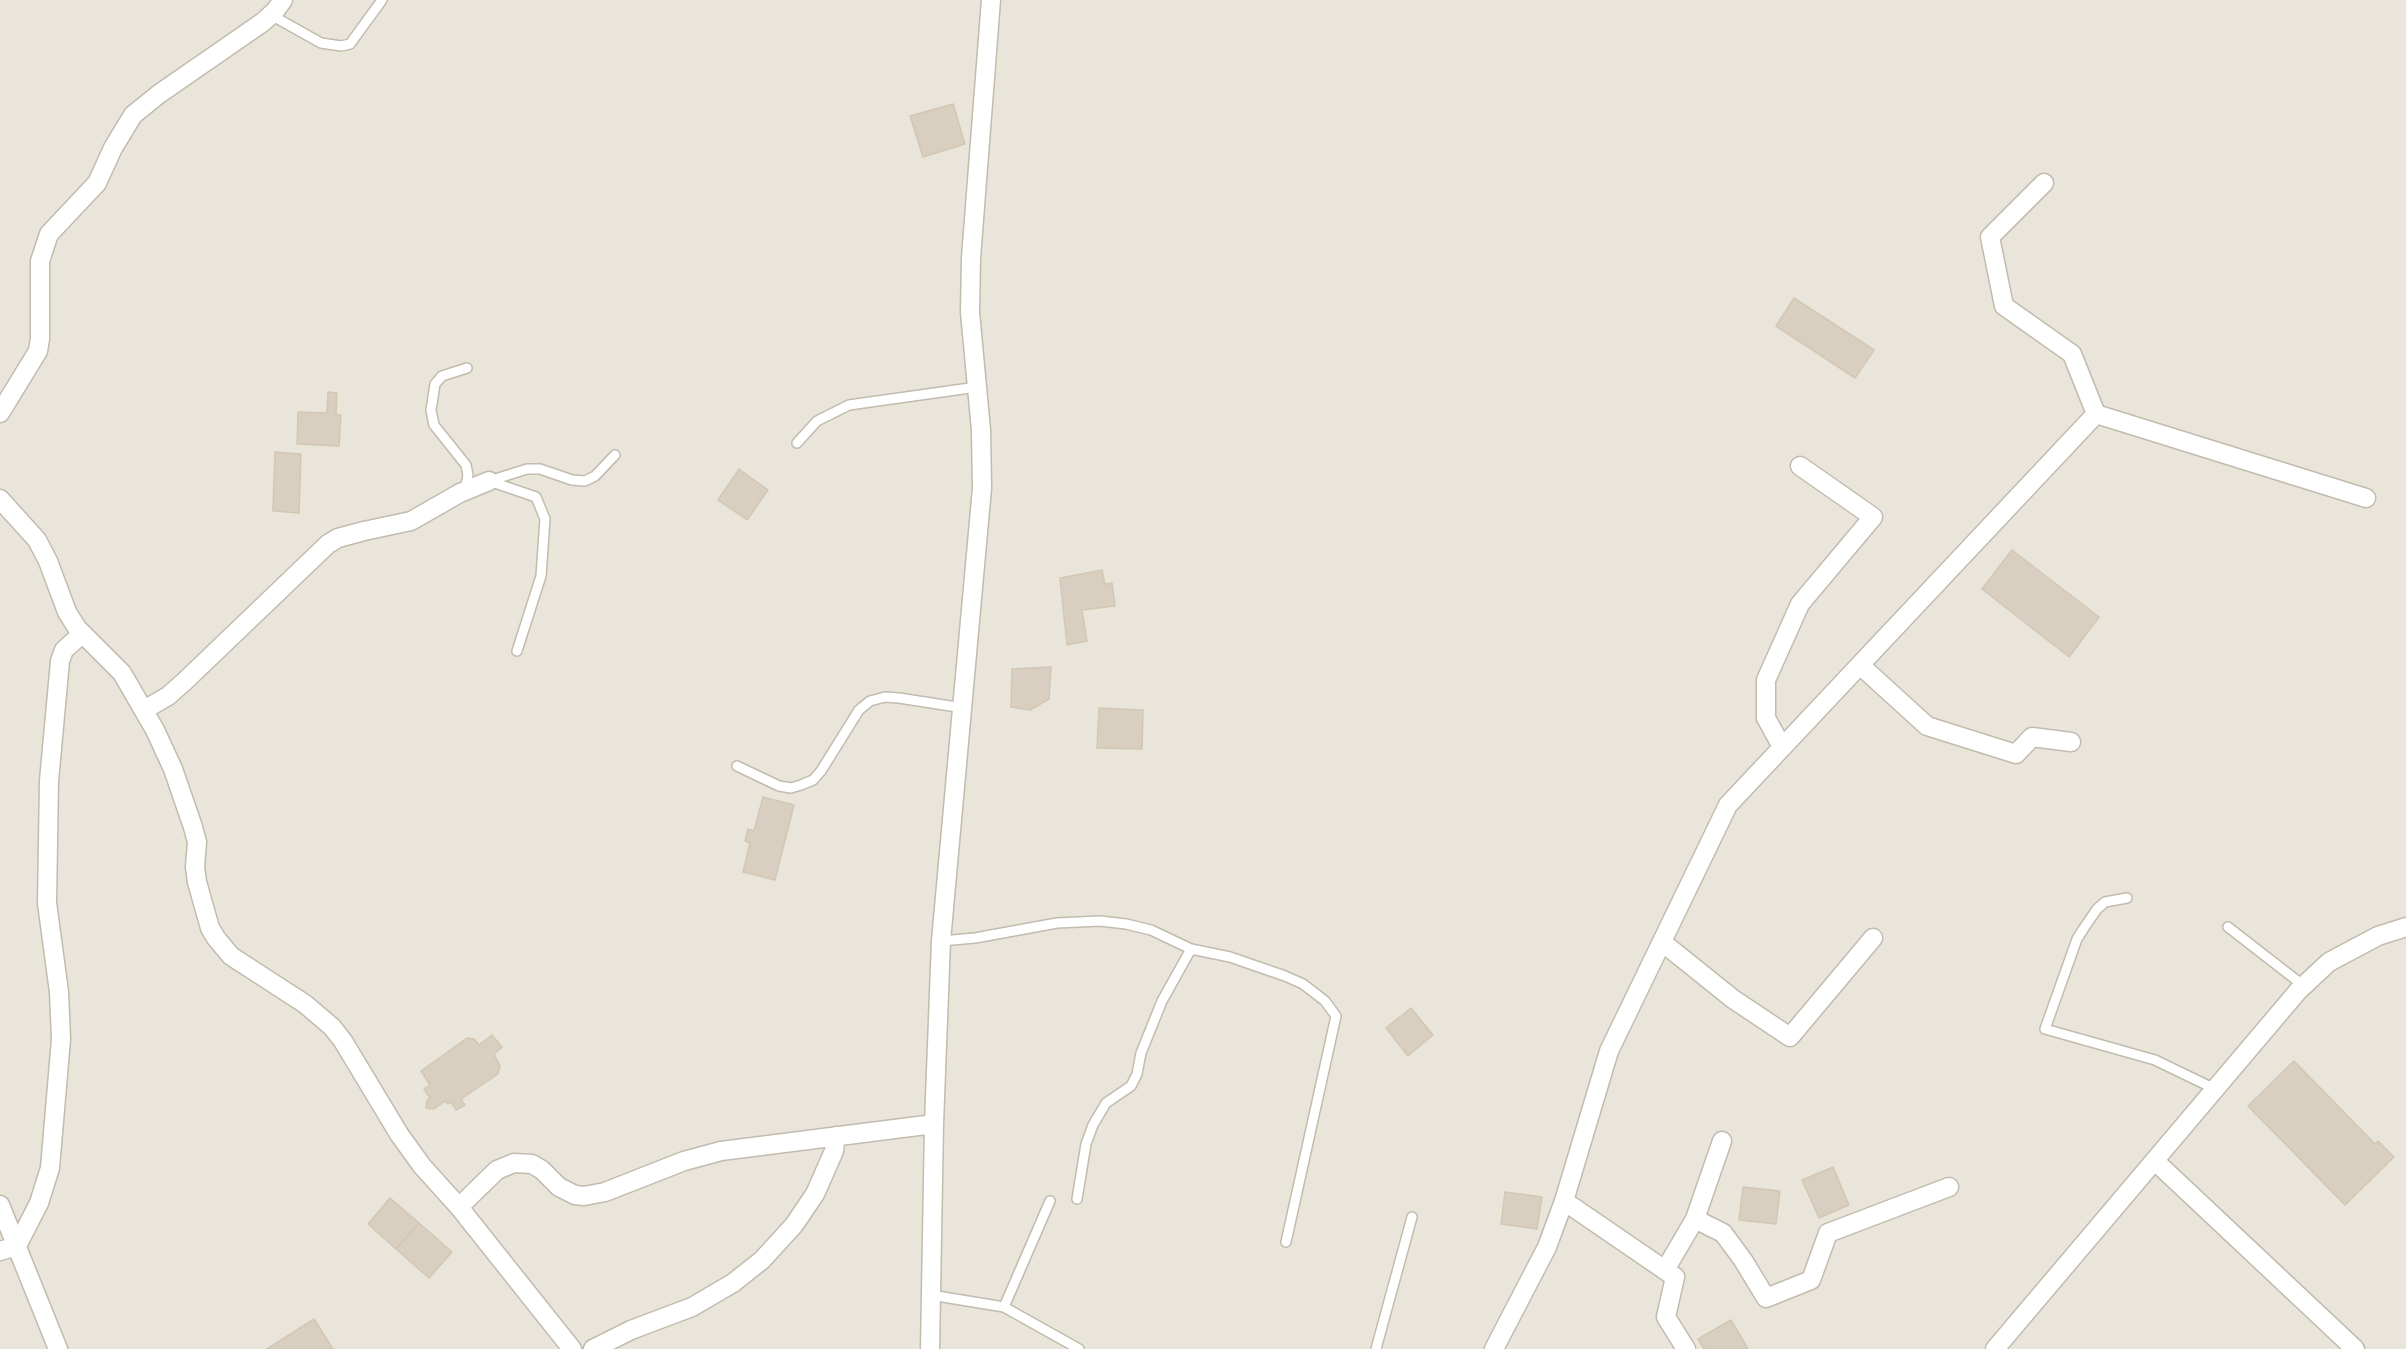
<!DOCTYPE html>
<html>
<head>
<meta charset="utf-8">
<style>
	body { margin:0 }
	canvas { display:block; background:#f6f3ec }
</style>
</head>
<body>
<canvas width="2406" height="1349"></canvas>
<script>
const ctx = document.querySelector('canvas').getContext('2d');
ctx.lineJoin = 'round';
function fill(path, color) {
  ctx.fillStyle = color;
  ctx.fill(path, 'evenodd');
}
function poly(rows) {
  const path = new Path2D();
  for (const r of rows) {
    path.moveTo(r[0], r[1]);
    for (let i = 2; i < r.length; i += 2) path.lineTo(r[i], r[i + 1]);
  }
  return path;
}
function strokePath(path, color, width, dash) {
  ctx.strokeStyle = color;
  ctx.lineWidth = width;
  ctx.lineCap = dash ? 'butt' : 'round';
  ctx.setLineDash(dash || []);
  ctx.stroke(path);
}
const residential = poly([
	[0,0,2406,0,2406,1349,0,1349]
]);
const building = poly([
	[953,104,965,144,923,157,910,116,953,104],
	[1794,298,1874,350,1855,378,1776,326,1794,298],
	[328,392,337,393,336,414,341,415,339,446,297,444,298,412,327,413,328,392],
	[275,452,301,454,299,513,273,511,275,452],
	[739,469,768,490,747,520,718,500,739,469],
	[2012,550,2099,617,2069,657,1982,589,2012,550],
	[1102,570,1105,584,1112,583,1115,606,1082,610,1087,641,1067,645,1060,578,1102,570],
	[1051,667,1049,699,1030,710,1011,707,1012,669,1051,667],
	[1099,708,1143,710,1142,749,1097,748,1099,708],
	[763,797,794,805,775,880,743,872,750,843,745,841,748,829,754,831,763,797],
	[1411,1008,1433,1035,1408,1056,1386,1028,1411,1008],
	[492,1035,502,1047,494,1054,500,1066,498,1074,461,1099,465,1105,456,1110,451,1102,448,1104,445,1101,434,1109,426,1108,427,1100,430,1098,424,1089,430,1085,421,1071,467,1038,474,1039,479,1045,492,1035],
	[2294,1061,2375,1144,2378,1141,2394,1157,2345,1205,2248,1106,2294,1061],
	[1833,1167,1849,1205,1819,1218,1802,1180,1833,1167],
	[1743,1187,1780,1191,1776,1224,1739,1220,1743,1187],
	[1505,1192,1542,1197,1537,1229,1501,1224,1505,1192],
	[390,1198,419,1223,396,1249,368,1224,390,1198],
	[419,1223,452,1252,429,1278,396,1249,419,1223],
	[314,1319,333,1349,267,1349,314,1319],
	[1731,1320,1748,1349,1704,1349,1698,1339,1731,1320]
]);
const service = poly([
	[271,15,321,43,341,46,350,44,382,0],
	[797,443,817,421,849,405,977,387],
	[489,481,536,497,545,519,541,576,517,651],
	[489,481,527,469,540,469,572,480,585,481,595,476,615,455],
	[465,490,468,475,466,465,434,425,431,410,435,384,442,376,467,368],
	[737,766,779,786,791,788,801,785,813,780,821,771,859,710,870,701,885,697,899,698,963,708],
	[2127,898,2105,902,2097,909,2084,928,2077,939,2045,1029,2155,1060,2215,1089],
	[2228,927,2304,986],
	[941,941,975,938,1057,923,1100,921,1126,924,1151,930,1191,949,1230,957,1285,976,1303,984,1325,1001,1336,1016,1286,1242],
	[1077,1199,1086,1144,1093,1125,1106,1103,1131,1086,1137,1074,1141,1053,1162,1001,1191,949],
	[931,1295,1004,1307,1079,1349],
	[1004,1307,1050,1201],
	[1376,1349,1412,1217]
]);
const minor = poly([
	[2044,183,1990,237,2004,306,2072,354,2096,414,2366,498],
	[0,413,38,351,40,339,40,261,49,234,97,183,113,148,133,115,159,94,263,22,275,11,283,0],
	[0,499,37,540,48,561,67,612,77,628,122,673,155,730,173,769,193,827,197,842,195,867,197,882,210,928,216,938,231,956,305,1004,332,1027,343,1041,399,1134,422,1166,459,1207,572,1349],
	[1860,665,1927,726,2016,754,2032,737,2071,742],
	[144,710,168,696,185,681,328,544,338,538,364,531,411,521,460,493,489,481],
	[1782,747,1766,718,1766,680,1800,604,1873,517,1800,466],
	[1662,942,1733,999,1790,1037,1873,938],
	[2155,1161,2355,1349],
	[1564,1201,1675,1277,1666,1317,1686,1349],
	[0,1205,58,1349],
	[459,1207,497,1170,514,1163,532,1164,542,1170,559,1187,575,1195,584,1196,605,1192,684,1161,721,1151,934,1124],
	[1695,1219,1722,1141],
	[0,1251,17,1246,39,1203,50,1168,61,1039,59,992,47,903,49,781,60,661,64,650,82,634],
	[1665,1270,1695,1219,1723,1233,1743,1260,1766,1298,1811,1280,1828,1233,1949,1187],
	[593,1349,631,1330,692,1307,733,1283,762,1260,794,1225,815,1194,834,1151,836,1136],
	[930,1349,934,1124,941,941,982,488,981,430,970,312,971,258,991,0],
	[1494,1349,1547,1247,1564,1201,1609,1051,1728,805,2096,414],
	[1995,1349,2298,991,2329,962,2378,936,2406,927]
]);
fill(residential, '#eae5da');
fill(building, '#d8cfc1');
strokePath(building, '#d3c7b4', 1.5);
strokePath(service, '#c2bbae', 12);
strokePath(minor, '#c2bbae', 21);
strokePath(service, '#fff', 9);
strokePath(minor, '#fff', 18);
</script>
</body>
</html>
